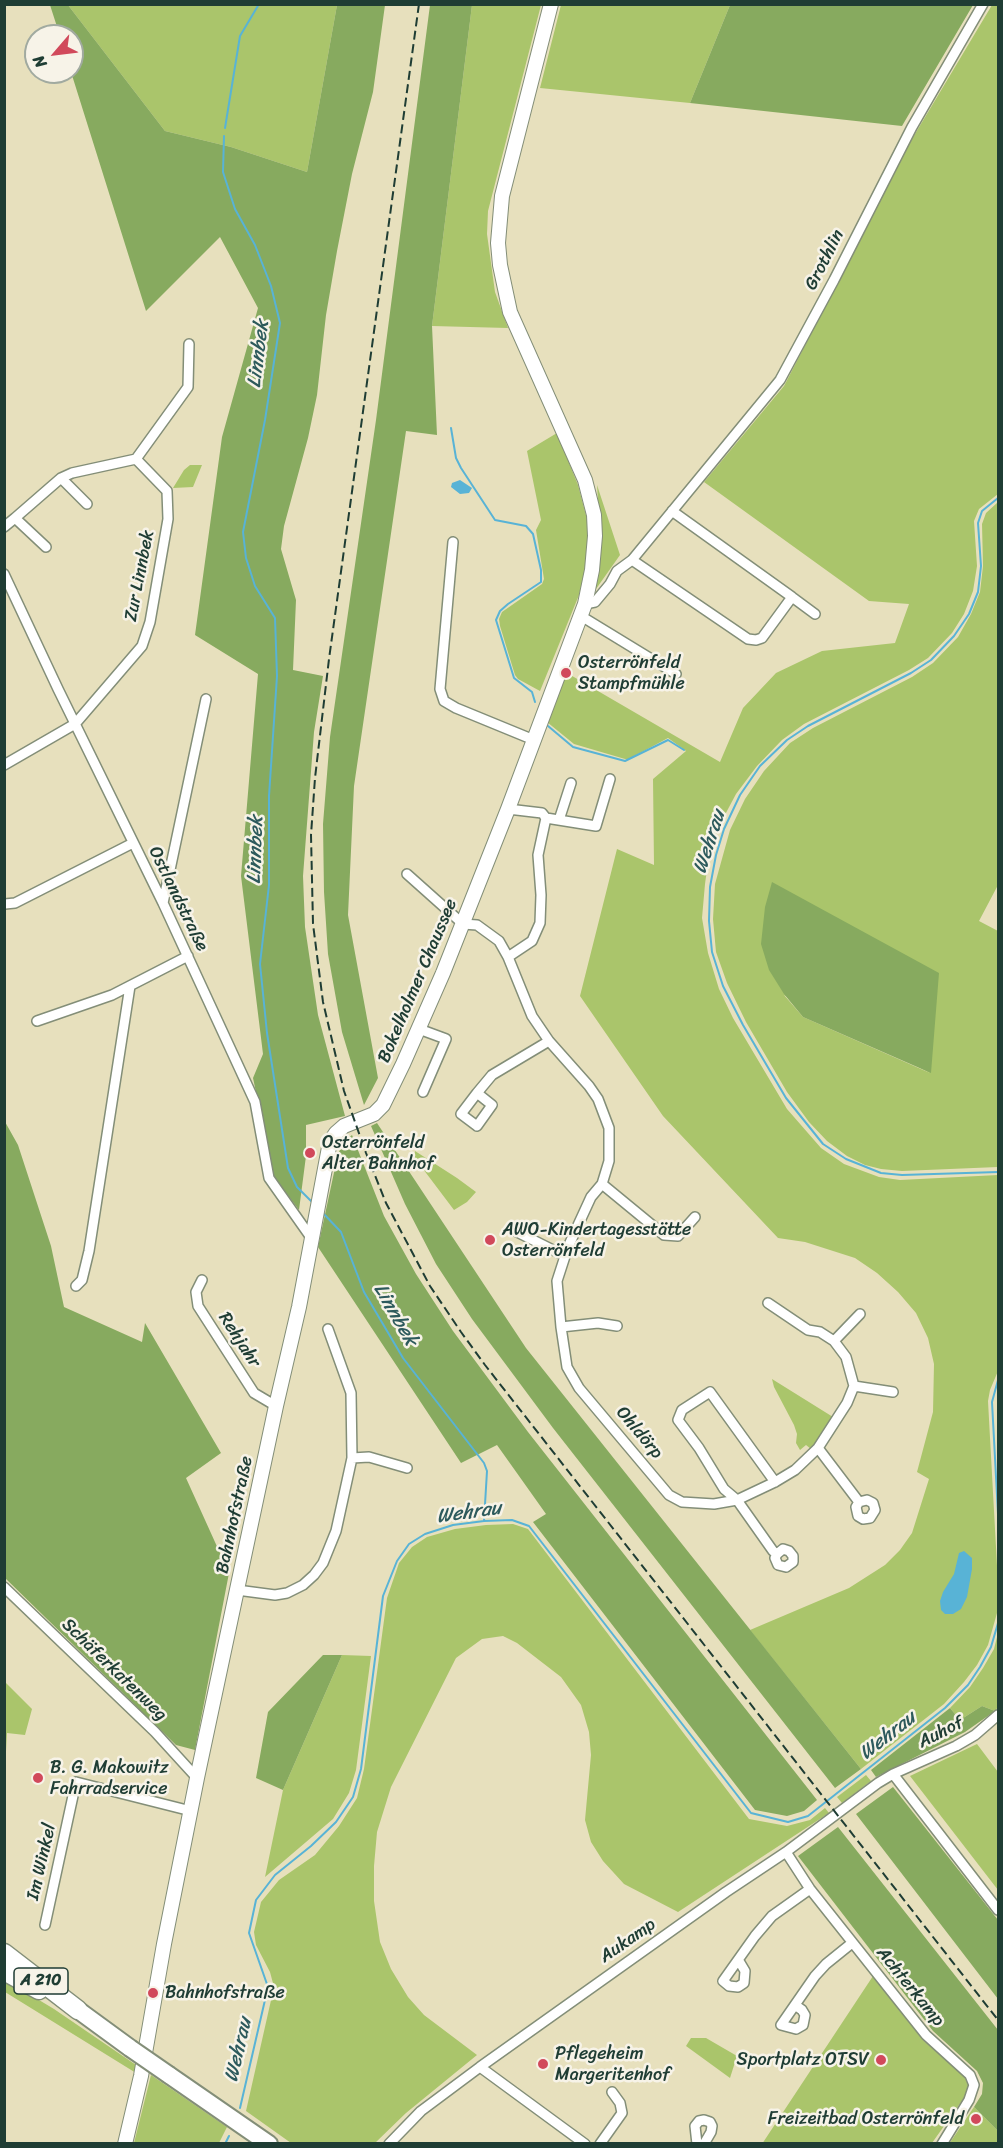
<!DOCTYPE html>
<html>
<head>
<meta charset="utf-8">
<style>
	body { margin:0 }
	#map { position:relative; width:1003px; height:2148px; overflow:hidden; background:#e7e0bd; font-family:Sriracha,sans-serif }
	canvas { display:block }
	.frame { position:absolute; inset:0; border:6px solid #1f3d34; pointer-events:none }
	.north { position:absolute; left:24px; top:24px; width:60px; height:60px; box-sizing:border-box; background:#f7f3e8; border:2px solid #a1aaa0; border-radius:50%; rotate:242deg; font-size:16px; font-weight:700; line-height:24px; text-align:center; color:#1f3d34 }
	.north::after { content:''; display:block; margin:auto; width:21px; height:27px; background:#d1495b; clip-path:polygon(50% 0,100% 100%,50% 72%,0 100%) }
</style>
</head>
<body>
<div id="map">
<canvas width="1003" height="2148"></canvas>
<div class="frame"></div>
<div class="north">N</div>
</div>
<script>
const ctx = document.querySelector('canvas').getContext('2d');
ctx.lineJoin = 'round';
function fill(path, color) {
  ctx.fillStyle = color;
  ctx.fill(path, 'evenodd');
}
function poly(rows) {
  const path = new Path2D();
  for (const r of rows) {
    path.moveTo(r[0], r[1]);
    for (let i = 2; i < r.length; i += 2) path.lineTo(r[i], r[i + 1]);
  }
  return path;
}
function strokePath(path, color, width, dash) {
  ctx.strokeStyle = color;
  ctx.lineWidth = width;
  ctx.lineCap = dash ? 'butt' : 'round';
  ctx.setLineDash(dash || []);
  ctx.stroke(path);
}
function label(font, color, halo, rows, align = 'center') {
  ctx.font = font + ' Sriracha,sans-serif';
  ctx.lineWidth = 5;
  ctx.setLineDash([]);
  ctx.textBaseline = 'middle';
  ctx.strokeStyle = halo;
  ctx.fillStyle = color;
  for (const [text, x, y, turn = 0] of rows) {
    ctx.save();
    ctx.translate(x, y);
    ctx.rotate((+turn || 0) * Math.PI / 180);
    ctx.textAlign = isNaN(turn) ? turn : align;
    if (halo) ctx.strokeText(text, 0, 0);
    ctx.fillText(text, 0, 0);
    ctx.restore();
  }
}
const green = poly([
	[68,5,337,5,307,172,231,147,165,131],
	[472,5,541,5,488,211,487,234,495,292,508,328,432,326],
	[561,5,561,4,730,5,690,103,540,88],
	[992,5,998,5,998,494,979,509,974,521,977,566,973,591,964,614,952,633,928,658,909,670,804,724,782,740,757,766,736,794,719,826,709,855,705,884,702,918,708,953,719,989,733,1018,787,1109,821,1148,844,1164,879,1177,900,1180,998,1175,998,1371,990,1390,988,1401,998,1584,997,1613,988,1645,977,1665,964,1682,944,1704,861,1769,750,1630,849,1588,885,1565,900,1550,912,1533,929,1479,917,1472,933,1412,934,1364,928,1338,916,1313,898,1292,877,1273,855,1258,805,1242,778,1238,663,1116,580,996,617,849,654,865,653,779,686,751,668,738,629,759,625,759,574,744,547,722,567,673,720,762,743,708,776,673,822,651,895,643,909,604,869,601,704,482,784,386,912,139],
	[557,433,578,485,587,519,588,538,584,574,579,595,540,691,518,679,515,675,500,626,499,619,502,612,542,584,544,579,536,530,541,520,527,451],
	[190,465,202,465,193,487,173,488,184,470],
	[597,485,620,555,596,589,594,588,600,531],
	[998,502,998,885,979,921,998,931,998,1167,902,1171,881,1169,865,1165,847,1156,827,1141,809,1122,787,1092,746,1022,727,983,716,952,713,919,715,884,730,830,745,799,764,771,790,743,813,728,912,677,933,663,958,637,971,614,980,592,983,566,982,524,986,513],
	[784,995,930,1073,803,1017],
	[415,1151,457,1178,476,1192,467,1202,454,1210,414,1157],
	[772,1379,833,1417,811,1449,806,1445,800,1450,796,1443,797,1434,794,1425,774,1387],
	[513,1524,528,1529,749,1819,787,1826,810,1820,825,1808,829,1813,678,1912,624,1884,603,1861,591,1842,585,1820,591,1755,589,1732,581,1705,561,1677,517,1643,503,1636,482,1639,456,1658,391,1787,377,1832,374,1866,374,1901,380,1942,391,1969,408,1997,424,2015,477,2055,406,2113,375,2143,291,2143,246,2111,274,1987,270,1972,256,1945,254,1932,261,1902,279,1880,315,1855,339,1826,357,1798,364,1769,387,1598,399,1563,412,1547,427,1537,455,1529,486,1525],
	[998,1633,998,1707,995,1711,982,1706,960,1720,950,1708,970,1687,983,1668,994,1649],
	[342,1655,371,1656,356,1770,349,1793,333,1819,265,1877,283,1790],
	[5,1682,32,1709,25,1735,7,1733,5,1770],
	[977,1744,998,1772,998,1890,910,1776],
	[866,1775,871,1781,842,1803,837,1797],
	[873,1976,923,2040,967,2079,969,2085,966,2095,932,2143,762,2144],
	[4,1979,54,2009,136,2065,136,2073,5,1992],
	[691,2038,706,2038,737,2056,730,2078,686,2046],
	[151,2075,227,2127,219,2143,134,2143],
	[974,2107,998,2131,998,2143,949,2144]
]);
const forest = poly([
	[50,5,68,5,165,131,231,147,307,172,337,5,385,5,373,92,352,174,337,251,326,315,317,395,308,438,284,526,281,549,296,600,293,670,323,676,314,732,303,876,305,927,318,1015,345,1116,306,1125,306,1156,299,1210,274,1177,253,1078,263,1054,241,876,258,674,195,635,222,437,258,308,220,237,146,311,71,72,72,36,60,36],
	[430,5,472,5,432,326,437,435,406,431,354,786,348,915,378,1078,364,1105,342,1032,328,954,324,892,323,824,330,737,376,420],
	[730,5,730,4,973,5,902,126,690,103],
	[772,882,939,973,931,1073,803,1017,784,994,769,970,761,944,765,907],
	[4,1120,18,1145,51,1246,64,1307,142,1342,145,1323,221,1453,186,1478,229,1573,195,1750,176,1745,5,1578],
	[377,1123,526,1348,861,1769,835,1788,553,1428,472,1319,436,1264,405,1204,371,1126],
	[352,1135,384,1216,416,1274,453,1331,528,1432,817,1800,804,1811,787,1816,755,1810,533,1522,546,1514,497,1445,461,1463,318,1247,338,1154,343,1143],
	[323,1655,342,1655,283,1790,256,1778,268,1712],
	[982,1706,995,1711,965,1732,876,1777,871,1770,950,1708,960,1720],
	[893,1787,998,1920,998,1999,856,1814],
	[838,1827,998,2030,998,2131,974,2107,982,2094,983,2083,977,2071,933,2031,798,1856]
]);
const water = poly([
	[460,480,472,488,469,493,460,494,451,487,452,483],
	[964,1551,972,1558,972,1569,967,1597,961,1609,953,1614,945,1614,941,1610,940,1601,943,1592,954,1574,959,1553]
]);
const stream = poly([
	[225,128,240,36,259,4],
	[224,136,223,172,235,209,255,245,271,286,280,323,265,420,243,532,246,558,255,586,275,618,277,676,269,796,269,885,260,964,267,1033,288,1168,297,1187,313,1203],
	[451,428,456,458,461,468,495,520,526,526,533,534,541,570,541,582,508,604,500,611,496,620,514,678,532,692,535,702],
	[998,498,982,511,978,523,981,566,978,592,969,614,954,636,931,660,911,673,808,726,787,740,760,766,740,795,724,829,716,855,710,887,709,921,712,952,723,986,743,1025,786,1098,823,1144,846,1159,881,1173,902,1175,998,1172],
	[548,726,573,747,625,761,668,740,684,750],
	[321,1211,341,1232,364,1292,403,1358,484,1463,487,1471,484,1521],
	[998,1380,992,1402,998,1514],
	[240,2108,268,1987,249,1933,256,1900,275,1875,311,1846,336,1822,353,1797,361,1769,383,1596,397,1561,409,1544,425,1534,453,1525,484,1521,512,1520,529,1526,751,1813,788,1822,808,1816,945,1708,968,1685,980,1667,991,1647,998,1623],
	[225,2144,229,2136]
]);
const minor = poly([
	[87,504,61,478,72,473,136,459],
	[4,527,15,518],
	[453,542,440,689,444,701,456,708,534,740],
	[46,547,15,518,61,478],
	[632,560,748,639,756,640,762,638,792,597,672,511],
	[4,574,58,689,163,903,255,1102,269,1178,312,1239],
	[792,597,815,614],
	[585,604,595,602,610,584,617,571,632,560,780,380,834,280,912,127,983,4],
	[581,616,676,674],
	[4,765,75,724,142,646,150,622,168,519,167,491,136,459,188,387,189,344],
	[508,809,542,813,546,818,596,826,610,779],
	[559,820,571,783],
	[407,874,463,924,477,925,499,941,508,957,532,1016,549,1041,589,1086,598,1099,609,1128,609,1161,602,1184,591,1197,568,1247,557,1281,561,1327,567,1367,579,1388,669,1495,682,1502,714,1504,737,1500,775,1482,795,1470,818,1448,847,1403,854,1386,846,1357,834,1341,820,1332,808,1330,768,1303],
	[163,903,206,699],
	[5,904,15,903,133,843],
	[508,957,532,941,540,923,541,895,538,855,546,818],
	[37,1021,112,995,188,956],
	[419,1029,446,1039,423,1092],
	[477,1093,492,1105,477,1126,461,1114,477,1093,492,1075,549,1041],
	[602,1184,664,1235,678,1236,695,1217],
	[517,1232,565,1256],
	[202,1280,196,1292,198,1306,254,1393,276,1406],
	[76,1286,82,1280,89,1251,130,986],
	[561,1327,598,1323,617,1326],
	[328,1329,351,1393,352,1458],
	[834,1341,860,1314],
	[854,1386,893,1392],
	[818,1448,859,1502,867,1500,873,1503,875,1510,870,1518,863,1519,858,1516,856,1507,859,1502],
	[775,1482,710,1392,682,1410,678,1420,699,1448,724,1489,737,1500,773,1551,777,1554,775,1558,778,1565,786,1567,793,1562,793,1556,789,1551,783,1549,777,1554],
	[4,1587,155,1732,197,1778],
	[237,1590,275,1595,287,1593,303,1585,314,1575,323,1563,336,1531,352,1458,369,1457,407,1468],
	[893,1774,998,1910],
	[786,1852,810,1889,926,2035,970,2075,974,2085,969,2100,942,2144],
	[45,1925,76,1782,191,1811],
	[739,1961,745,1971,744,1983,738,1987,729,1986,723,1981,755,1936,772,1916,810,1889],
	[795,2005,802,2010,805,2015,803,2025,796,2029,781,2025,815,1976,826,1964,852,1943],
	[480,2067,585,2144],
	[389,2144,421,2111,480,2067,726,1892,786,1852,878,1783,893,1774,956,1746,975,1735,998,1715],
	[600,2144,622,2113,620,2103,612,2092],
	[697,2144,695,2126,699,2121,704,2120,710,2122,712,2126,711,2132,704,2144]
]);
const secondary = poly([
	[125,2144,141,2076,164,1944,197,1778,276,1406,299,1307,330,1142,336,1133,344,1126,374,1114,383,1105,403,1064,443,973,508,809,585,604,592,570,595,536,594,515,585,480,510,312,500,265,498,243,502,196,551,4]
]);
const trunk = poly([
	[78,2010,130,2048],
	[169,2075,269,2144]
]);
const motorway = poly([
	[4,1953,78,2010],
	[4,1971,39,1990]
]);
const rail = poly([
	[419,4,329,659,315,778,311,835,313,924,323,1002,344,1091,366,1153,386,1203,430,1286,461,1332,485,1365,998,2020]
]);
const trunkBridge = poly([
	[130,2048,169,2075]
]);
const markers = [
	[566,673,6,"#d1495b"],
	[310,1153,6,"#d1495b"],
	[490,1240,6,"#d1495b"],
	[38,1778,6,"#d1495b"],
	[153,1993,6,"#d1495b"],
	[881,2060,6,"#d1495b"],
	[543,2064,6,"#d1495b"],
	[976,2119,6,"#d1495b"]
];
const shields = [
	[41,1981,54]
];
const shieldNames = [
	["A 210",41,1981]
];
const streetNames = [
	["Grothlin",825,260,-63],
	["Zur Linnbek",140,576,-79],
	["Ostlandstraße",178,899,64],
	["Bokelholmer Chaussee",418,981,-67],
	["Rehjahr",239,1340,57],
	["Ohldörp",639,1433,50],
	["Bahnhofstraße",235,1515,-78],
	["Schäferkatenweg",114,1670,44],
	["Auhof",941,1733,-27],
	["Im Winkel",42,1862,-77],
	["Aukamp",628,1941,-35],
	["Achterkamp",910,1987,51]
];
const poiNames = [
	["Osterrönfeld",578,663],
	["Stampfmühle",578,684],
	["Osterrönfeld",322,1143],
	["Alter Bahnhof",322,1164],
	["AWO-Kindertagesstätte",502,1230],
	["Osterrönfeld",502,1251],
	["B. G. Makowitz",50,1768],
	["Fahrradservice",50,1789],
	["Bahnhofstraße",165,1993],
	["Pflegeheim",555,2054],
	["Margeritenhof",555,2075],
	["Sportplatz OTSV",869,2060,"right"],
	["Freizeitbad Osterrönfeld",964,2119,"right"]
];
const waterNames = [
	["Linnbek",259,354,-83],
	["Wehrau",710,842,-72],
	["Linnbek",256,850,-88],
	["Linnbek",395,1315,60],
	["Wehrau",469,1513,-8],
	["Wehrau",888,1736,-38],
	["Wehrau",239,2050,-77]
];
fill(green, '#aac56b');
fill(forest, '#87aa5f');
fill(water, '#58b3d6');
strokePath(stream, '#58b3d6', 2);
strokePath(minor, '#838e78', 12);
strokePath(secondary, '#838e78', 16);
strokePath(trunk, '#838e78', 20);
strokePath(motorway, '#838e78', 21);
strokePath(minor, '#fff', 9);
strokePath(secondary, '#fff', 14);
strokePath(trunk, '#fff', 16);
strokePath(motorway, '#fff', 18);
strokePath(rail, '#1f3d34', 2, [9, 4.5]);
strokePath(trunkBridge, '#838e78', 20, []);
strokePath(trunkBridge, '#fff', 16);
for (const [x, y, r, color] of markers) {
  const dot = new Path2D();
  dot.arc(x, y, r, 0, 2 * Math.PI);
  ctx.fillStyle = color;
  ctx.fill(dot);
  strokePath(dot, '#f7f3e8', 2);
}
for (const [x, y, w] of shields) {
  const box = new Path2D();
  box.roundRect(x - w / 2, y - 13, w, 26, 4.5);
  ctx.fillStyle = '#f7f3e8';
  ctx.fill(box);
  strokePath(box, '#1f3d34', 1.5);
}
label('bold 16px', '#1f3d34', null, shieldNames);
label('18px', '#1f3d34', '#f7f3e8', streetNames);
label('18px', '#1f3d34', '#f7f3e8', poiNames, 'left');
label('italic 20px', '#2d5a5c', '#f7f3e8', waterNames);
</script>
</body>
</html>
